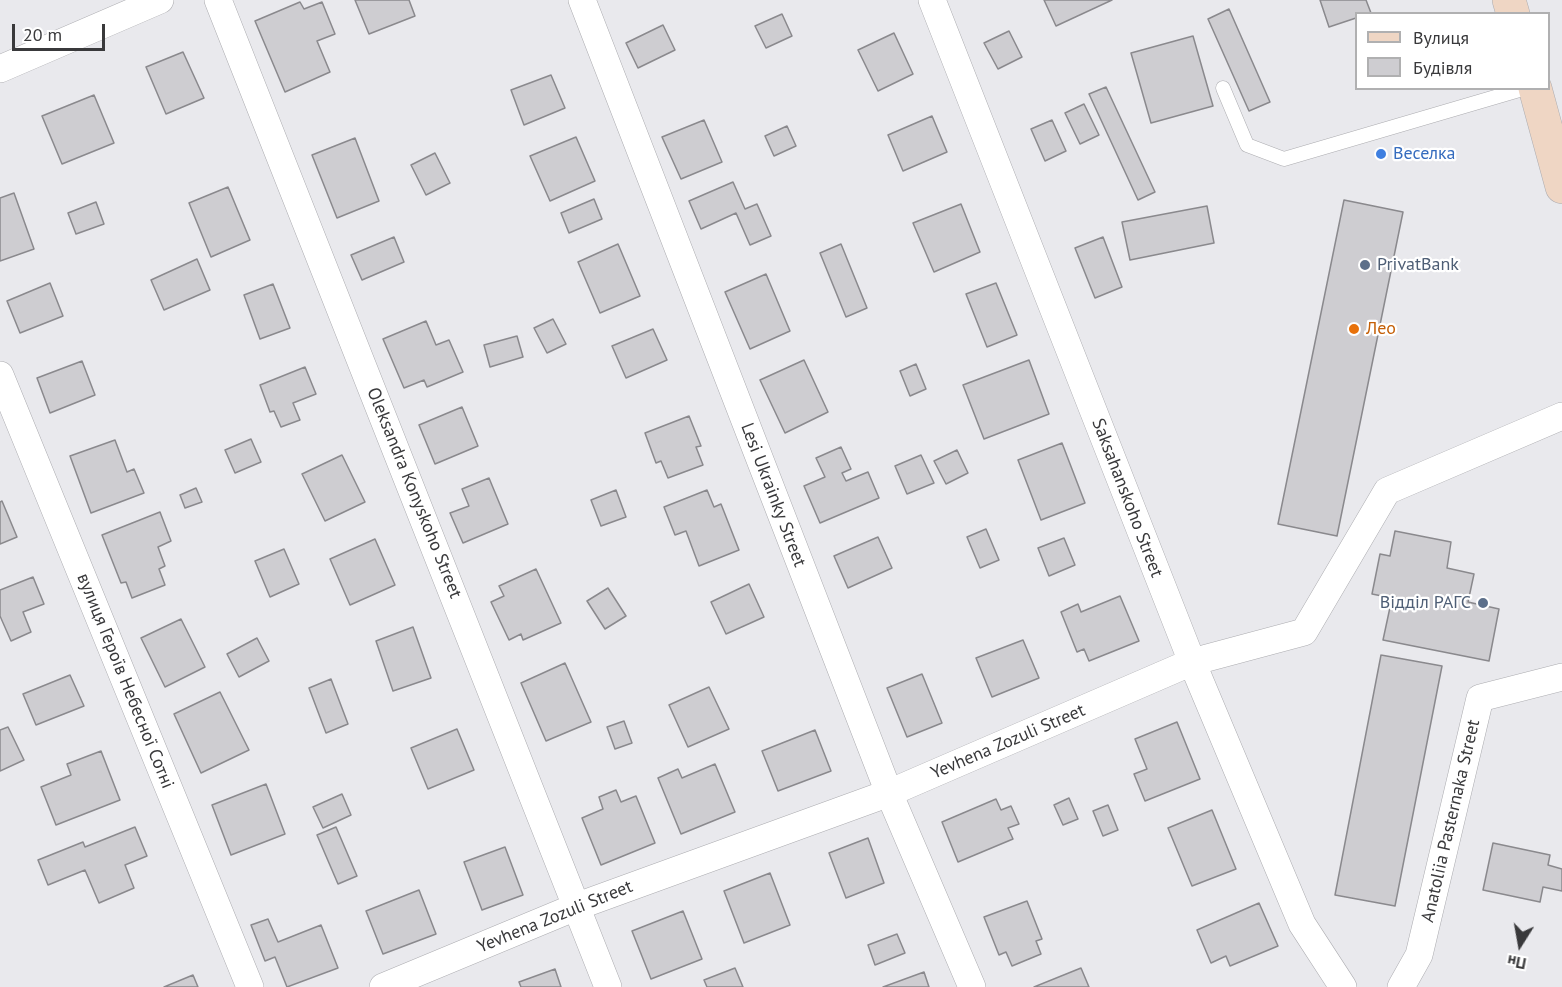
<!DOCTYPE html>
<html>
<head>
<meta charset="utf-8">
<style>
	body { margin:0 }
	#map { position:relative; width:1562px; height:987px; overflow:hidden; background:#e9e9ed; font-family:"PT Sans",sans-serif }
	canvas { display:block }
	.legend { position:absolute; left:1355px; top:12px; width:195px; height:78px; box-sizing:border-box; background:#fff; border:2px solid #b0b0b1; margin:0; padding:8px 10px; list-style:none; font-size:18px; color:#39393b }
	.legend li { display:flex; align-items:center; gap:12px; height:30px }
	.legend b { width:30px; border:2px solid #b0b0b1 }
	.north { position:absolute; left:1490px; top:915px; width:60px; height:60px; -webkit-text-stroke:4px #fff; paint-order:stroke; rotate:191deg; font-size:16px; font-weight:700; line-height:24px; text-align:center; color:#39393b }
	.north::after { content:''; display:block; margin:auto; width:21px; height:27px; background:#39393b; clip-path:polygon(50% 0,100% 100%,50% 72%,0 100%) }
	.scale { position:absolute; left:12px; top:24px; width:93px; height:27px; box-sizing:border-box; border:3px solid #39393b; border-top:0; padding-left:8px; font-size:18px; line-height:21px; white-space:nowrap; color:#39393b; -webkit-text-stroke:4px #fff; paint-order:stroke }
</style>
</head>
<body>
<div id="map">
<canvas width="1562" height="987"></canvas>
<ul class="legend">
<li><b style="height:8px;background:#efd6c4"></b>Вулиця</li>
<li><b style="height:16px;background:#cecdd1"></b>Будівля</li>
</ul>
<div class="north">Пн</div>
<div class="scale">20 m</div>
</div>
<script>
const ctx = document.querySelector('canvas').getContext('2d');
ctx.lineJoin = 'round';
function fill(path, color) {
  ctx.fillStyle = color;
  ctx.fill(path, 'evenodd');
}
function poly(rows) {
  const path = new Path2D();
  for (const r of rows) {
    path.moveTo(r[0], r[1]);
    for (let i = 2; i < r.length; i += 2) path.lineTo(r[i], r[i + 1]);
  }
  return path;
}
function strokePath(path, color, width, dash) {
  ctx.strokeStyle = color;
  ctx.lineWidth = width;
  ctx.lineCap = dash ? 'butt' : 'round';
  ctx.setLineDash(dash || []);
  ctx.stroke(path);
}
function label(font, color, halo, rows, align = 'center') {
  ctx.font = font + ' "PT Sans",sans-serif';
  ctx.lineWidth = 4.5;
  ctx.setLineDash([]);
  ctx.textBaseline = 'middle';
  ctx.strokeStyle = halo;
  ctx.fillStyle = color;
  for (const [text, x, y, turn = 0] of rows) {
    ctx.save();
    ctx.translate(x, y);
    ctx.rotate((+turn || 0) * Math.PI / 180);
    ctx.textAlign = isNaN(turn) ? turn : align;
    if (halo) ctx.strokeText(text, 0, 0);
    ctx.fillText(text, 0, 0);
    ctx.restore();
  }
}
const building = poly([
	[355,0,409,0,415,16,369,34,355,0],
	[1044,0,1112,0,1056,26,1044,0],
	[1320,0,1366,0,1371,13,1356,14,1356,18,1329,27,1320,0],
	[300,2,304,9,322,2,335,34,317,41,330,72,285,92,255,21,300,2],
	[1229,9,1270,102,1249,111,1208,19,1229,9],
	[782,14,792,36,766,48,755,26,782,14],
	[663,25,675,50,638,68,626,43,663,25],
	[1009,31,1022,57,998,69,984,43,1009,31],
	[894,33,913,74,878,91,858,50,894,33],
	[1193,36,1213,106,1151,123,1131,53,1193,36],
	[183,52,204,98,166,114,146,67,183,52],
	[551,75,565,108,524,125,511,90,551,75],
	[1106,87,1155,192,1138,200,1089,94,1106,87],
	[94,95,114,143,62,164,42,116,94,95],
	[1084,104,1099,135,1080,144,1065,113,1084,104],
	[932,116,947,152,903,171,888,135,932,116],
	[704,120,722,162,681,179,662,137,704,120],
	[1052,120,1066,151,1045,161,1031,129,1052,120],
	[787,126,796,146,774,156,765,136,787,126],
	[576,137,595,181,550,201,530,156,576,137],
	[355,138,379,201,337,218,312,155,355,138],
	[435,153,450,183,426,195,411,165,435,153],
	[733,182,745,209,757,204,771,236,750,245,736,213,701,229,689,201,733,182],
	[228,187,250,240,211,257,189,203,228,187],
	[14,193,34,249,0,261,0,198,14,193],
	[594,199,602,219,569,233,561,213,594,199],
	[1344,200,1403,212,1337,536,1278,524,1344,200],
	[96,202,104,224,76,234,68,213,96,202],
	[961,204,980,252,934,272,913,223,961,204],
	[1207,206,1214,243,1130,260,1122,222,1207,206],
	[394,237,404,262,362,280,351,255,394,237],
	[1103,237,1122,287,1095,298,1075,248,1103,237],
	[618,244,640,296,600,313,578,262,618,244],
	[841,244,867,308,846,317,820,253,841,244],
	[197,259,210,290,164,310,151,280,197,259],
	[766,274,790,331,750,349,725,292,766,274],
	[50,283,63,316,20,333,7,301,50,283],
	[996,283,1017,335,987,347,966,294,996,283],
	[273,284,290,328,260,339,244,295,273,284],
	[553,319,566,344,547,353,534,328,553,319],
	[426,321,436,345,449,340,463,372,427,387,424,380,404,388,383,339,426,321],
	[653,329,667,360,626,378,612,346,653,329],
	[517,336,523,357,490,367,484,345,517,336],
	[804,360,828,412,785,433,760,380,804,360],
	[1029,360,1049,414,984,439,963,385,1029,360],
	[82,361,95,395,50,413,37,378,82,361],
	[916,364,926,389,910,396,900,371,916,364],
	[305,367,316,394,293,403,300,420,281,427,274,411,270,412,260,385,305,367],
	[462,407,478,446,435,464,419,425,462,407],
	[689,416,701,446,696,447,703,465,668,478,661,461,656,463,645,433,689,416],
	[251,439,261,462,235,473,225,450,251,439],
	[115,440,127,472,134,469,144,493,91,513,70,456,115,440],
	[1062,443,1085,503,1041,520,1018,460,1062,443],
	[841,447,851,469,842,473,846,481,868,472,879,498,820,523,804,486,825,477,816,458,841,447],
	[957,450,968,473,946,484,934,461,957,450],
	[342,455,365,502,325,521,302,474,342,455],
	[921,455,934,483,907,494,895,466,921,455],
	[489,478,508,524,463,543,450,513,469,506,462,489,489,478],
	[196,488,202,502,185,508,180,495,196,488],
	[616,490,626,517,601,526,591,500,616,490],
	[707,490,714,507,721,504,739,550,699,566,686,531,675,535,664,507,707,490],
	[2,501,17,537,0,544,0,502,2,501],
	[160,512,171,541,158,547,165,566,159,569,165,585,132,598,126,582,121,583,102,535,160,512],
	[986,529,999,560,980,568,967,537,986,529],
	[1395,531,1451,542,1447,568,1474,574,1468,602,1499,609,1489,661,1383,640,1392,598,1372,594,1380,554,1390,556,1395,531],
	[878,537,892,568,848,588,834,556,878,537],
	[1064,538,1075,565,1049,576,1038,548,1064,538],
	[375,539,395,585,350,605,330,559,375,539],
	[284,549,299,584,270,597,255,561,284,549],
	[536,569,561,623,523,640,521,634,509,640,491,602,504,596,499,586,536,569],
	[33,577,44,604,23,612,31,632,11,641,0,616,0,590,33,577],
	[749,584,764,617,726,634,711,602,749,584],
	[608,588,626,616,605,629,587,601,608,588],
	[1120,596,1139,641,1089,661,1084,649,1077,652,1061,612,1078,604,1081,612,1120,596],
	[181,619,205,667,165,687,141,638,181,619],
	[413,627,431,678,393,691,376,641,413,627],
	[257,638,269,661,239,677,227,654,257,638],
	[1023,640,1039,678,992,697,976,658,1023,640],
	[1381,655,1442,666,1395,906,1335,895,1381,655],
	[565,663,591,722,546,741,521,683,565,663],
	[922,674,942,723,907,737,887,688,922,674],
	[70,675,84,706,36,725,23,694,70,675],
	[331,679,348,724,326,733,309,688,331,679],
	[709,687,729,729,688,747,669,705,709,687],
	[220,692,249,750,201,773,174,714,220,692],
	[624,721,632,743,615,749,607,727,624,721],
	[1177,722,1200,779,1145,801,1134,774,1147,769,1135,739,1177,722],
	[8,727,24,760,0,771,0,730,8,727],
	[457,729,474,770,428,789,411,748,457,729],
	[815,730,831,771,778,791,762,751,815,730],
	[101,751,120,800,56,825,41,787,71,775,67,764,101,751],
	[715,764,735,812,681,834,658,778,678,769,682,778,715,764],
	[266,784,285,834,231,855,212,805,266,784],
	[616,790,621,802,636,796,655,843,601,865,582,818,603,809,599,797,616,790],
	[342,794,351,815,323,828,313,807,342,794],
	[1069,798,1078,819,1063,825,1054,805,1069,798],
	[996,799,1001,810,1011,806,1019,824,1008,828,1013,839,958,862,942,822,996,799],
	[1108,805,1118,830,1103,836,1093,811,1108,805],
	[1212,810,1236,869,1192,886,1168,828,1212,810],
	[135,827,147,856,125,865,134,888,99,903,85,870,48,885,38,860,83,842,85,847,135,827],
	[336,827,357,876,338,884,317,835,336,827],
	[868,838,884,883,846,898,829,853,868,838],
	[1493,843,1550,855,1548,865,1562,869,1562,891,1543,887,1540,902,1483,890,1493,843],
	[505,847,523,895,482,910,464,862,505,847],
	[770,873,790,925,744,943,724,891,770,873],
	[419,890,436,934,383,954,366,911,419,890],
	[1027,901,1042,939,1036,941,1041,954,1012,966,1006,952,999,955,984,917,1027,901],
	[1259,903,1278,946,1230,966,1226,956,1211,963,1197,930,1259,903],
	[683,911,702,959,651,979,632,931,683,911],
	[268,919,278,942,321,925,338,968,287,987,275,957,265,961,251,925,268,919],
	[897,934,905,953,875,965,868,945,897,934],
	[735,968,743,987,707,987,704,980,735,968],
	[1081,968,1089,987,1034,987,1081,968],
	[555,969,561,987,521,987,519,982,555,969],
	[924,972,929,987,883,987,924,972],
	[193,975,198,987,164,987,193,975]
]);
const lane = poly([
	[1223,88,1247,145,1284,159,1526,88]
]);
const street = poly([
	[218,0,608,987],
	[582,0,889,793,972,987],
	[932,0,1192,662,1302,924,1343,987],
	[0,69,160,0],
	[0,375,250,987],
	[383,987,578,906,889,793,1192,662,1304,632,1387,491,1562,416],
	[1401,987,1419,955,1480,698,1562,677]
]);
const secondary = poly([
	[1509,0,1513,14],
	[1535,88,1562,187]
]);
const markers = [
	[1381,154,6,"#3f7fe0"],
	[1365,265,6,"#5c6f8a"],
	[1354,329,6,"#e8710a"],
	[1483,603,6,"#5c6f8a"]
];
const shopNames = [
	["Веселка",1393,154]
];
const serviceNames = [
	["PrivatBank",1377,265],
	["Відділ РАГС",1471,603,"right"]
];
const foodNames = [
	["Лео",1366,329]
];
const streetNames = [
	["Oleksandra Konyskoho Street",414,493,68],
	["Lesi Ukrainky Street",773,495,69],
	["Saksahanskoho Street",1127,498,69],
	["вулиця Героїв Небесної Сотні",125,681,68],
	["Yevhena Zozuli Street",1008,742,-23],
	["Anatoliia Pasternaka Street",1451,821,-77],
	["Yevhena Zozuli Street",555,917,-22]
];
fill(building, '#cecdd1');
strokePath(building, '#8a898d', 1.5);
strokePath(lane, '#acacb0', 15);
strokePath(street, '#acacb0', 28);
strokePath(secondary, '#acacb0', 34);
strokePath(lane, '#fff', 14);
strokePath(street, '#fff', 27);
strokePath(secondary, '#efd6c4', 33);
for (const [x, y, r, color] of markers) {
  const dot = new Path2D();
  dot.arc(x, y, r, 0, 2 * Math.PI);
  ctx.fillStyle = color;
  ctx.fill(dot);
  strokePath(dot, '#fff', 2);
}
label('18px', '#366cbe', '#fff', shopNames, 'left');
label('18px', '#4e5e75', '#fff', serviceNames, 'left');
label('18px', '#c56008', '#fff', foodNames, 'left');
label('18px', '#39393b', '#fff', streetNames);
</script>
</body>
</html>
